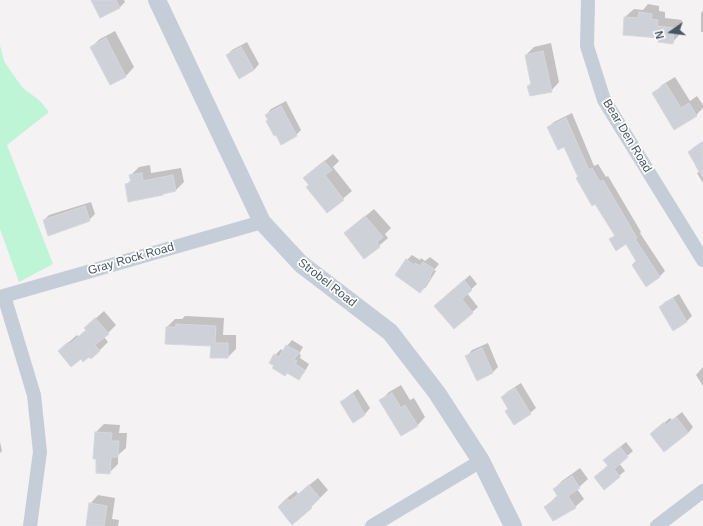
<!DOCTYPE html>
<html>
<head>
<meta charset="utf-8">
<style>
	body { margin:0 }
	#map { position:relative; width:703px; height:526px; overflow:hidden; background:#f4f2f2; font-family:Arial,sans-serif }
	canvas { display:block }
	.north { position:absolute; left:651px; top:12px; width:40px; height:40px; -webkit-text-stroke:3px #fff; paint-order:stroke; rotate:256deg; font-size:11px; font-weight:700; line-height:16px; text-align:center; color:#475462 }
	.north::after { content:''; display:block; margin:auto; width:14px; height:18px; background:#475462; clip-path:polygon(50% 0,100% 100%,50% 72%,0 100%) }
</style>
</head>
<body>
<div id="map">
<canvas width="703" height="526"></canvas>
<div class="north">N</div>
</div>
<script>
const ctx = document.querySelector('canvas').getContext('2d');
ctx.lineJoin = 'round';
function fill(path, color) {
  ctx.fillStyle = color;
  ctx.fill(path, 'evenodd');
}
function poly(rows) {
  const path = new Path2D();
  for (const r of rows) {
    path.moveTo(r[0], r[1]);
    for (let i = 2; i < r.length; i += 2) path.lineTo(r[i], r[i + 1]);
  }
  return path;
}
function strokePath(path, color, width, dash) {
  ctx.strokeStyle = color;
  ctx.lineWidth = width;
  ctx.lineCap = dash ? 'butt' : 'round';
  ctx.setLineDash(dash || []);
  ctx.stroke(path);
}
function label(font, color, halo, rows, align = 'center') {
  ctx.font = font + ' Arial,sans-serif';
  ctx.lineWidth = 3.5;
  ctx.setLineDash([]);
  ctx.textBaseline = 'middle';
  ctx.strokeStyle = halo;
  ctx.fillStyle = color;
  for (const [text, x, y, turn = 0] of rows) {
    ctx.save();
    ctx.translate(x, y);
    ctx.rotate((+turn || 0) * Math.PI / 180);
    ctx.textAlign = isNaN(turn) ? turn : align;
    if (halo) ctx.strokeText(text, 0, 0);
    ctx.fillText(text, 0, 0);
    ctx.restore();
  }
}
const green = poly([
	[0,45,4,61,14,76,23,88,40,101,49,112,7,145,53,264,19,282,0,229]
]);
const shadow = poly([
	[92,0,124,0,125,2,120,7,101,17],
	[648,4,659,6,659,11,665,12,665,18,682,20,680,34,672,43,660,37,624,34,625,17,634,9,643,10],
	[703,11,703,32,701,32,701,13],
	[115,31,134,67,126,76,111,84,91,47,100,39],
	[247,42,259,64,254,70,227,55,232,50],
	[551,43,559,82,551,91,528,86,532,82,526,55,534,47],
	[675,77,690,101,697,96,703,105,703,108,696,115,674,128,653,94,662,85],
	[286,101,301,130,296,135,269,120,266,115,271,109],
	[572,113,594,166,598,164,606,177,608,176,641,232,640,233,665,271,659,277,637,260,627,243,610,240,615,235,579,177,564,145,548,127,554,122],
	[703,141,703,183,697,173,699,172,695,165,696,164,689,152,694,147],
	[333,154,339,161,333,167,352,191,327,212,304,178],
	[150,165,151,173,181,168,184,182,176,190,126,185,131,180,130,176,139,167],
	[91,202,95,214,89,220,44,220,49,215],
	[374,209,391,228,385,234,388,238,365,258,345,233],
	[412,255,420,260,421,258,425,261,430,257,439,264,434,270,436,271,426,287,420,292,407,260],
	[470,275,477,284,467,293,478,307,454,328,435,306],
	[679,294,692,316,687,321,673,330,660,307,665,302],
	[104,311,116,325,104,337,108,342,100,350,91,357,68,343,77,335,79,337,87,329,94,320],
	[185,316,224,318,223,335,236,335,236,349,228,357,212,345,167,327,175,319,182,319],
	[292,340,303,347,299,354,301,355,300,358,309,364,304,373,299,378,275,355,281,349,283,351],
	[488,343,498,367,493,372,477,379,467,356,472,350],
	[703,367,703,386,696,375],
	[521,383,536,408,530,413,502,397,507,392],
	[401,385,410,400,414,398,425,417,417,426,381,400,389,392],
	[358,389,370,408,365,414,353,421,341,402,347,397],
	[682,412,693,427,688,433,651,434,670,418,672,420],
	[104,424,120,425,119,433,127,433,126,448,118,455,118,464,110,472,97,458,94,458,96,432],
	[0,442,2,451,0,453],
	[626,442,633,451,619,463,625,471,604,488,595,477,608,465,610,455],
	[580,468,588,479,577,489,584,499,575,507,553,520,545,507,558,495,554,489,562,481],
	[318,478,328,490,311,507,293,523,287,498,296,491,298,494],
	[98,495,115,498,112,519,119,520,118,526,87,526,90,504]
]);
const building = poly([
	[91,0,116,0,120,8,100,18,91,0],
	[639,12,652,14,651,19,658,20,657,26,674,28,673,44,658,42,659,38,623,35,624,17,638,18,639,12],
	[106,38,126,77,110,85,90,47,106,38],
	[241,47,254,70,239,79,226,55,241,47],
	[543,51,552,92,530,96,527,86,531,85,525,55,543,51],
	[666,84,681,108,689,103,697,116,674,130,652,93,666,84],
	[281,106,297,136,281,145,276,135,274,136,266,121,268,120,265,115,281,106],
	[566,118,589,170,592,168,600,182,603,180,637,238,635,239,660,277,646,287,632,265,636,261,626,244,616,251,609,239,615,236,595,204,592,206,576,178,578,177,564,147,558,150,547,127,566,118],
	[703,142,703,178,688,152,703,142],
	[324,161,332,170,325,175,344,200,327,213,306,187,309,185,303,178,324,161],
	[142,173,143,181,173,175,176,191,163,194,163,195,128,202,125,184,131,183,129,175,142,173],
	[85,206,90,221,48,236,43,220,85,206],
	[365,216,383,237,377,242,380,247,364,259,344,233,365,216],
	[406,259,414,265,415,263,420,266,423,262,434,269,430,276,431,277,420,293,395,275,406,259],
	[464,280,472,290,462,299,473,313,454,329,434,306,464,280],
	[673,298,687,322,673,331,659,307,673,298],
	[95,318,109,334,95,345,100,351,91,359,89,357,83,362,81,359,71,367,58,351,68,342,70,344,86,330,84,328,95,318],
	[176,324,216,326,215,343,228,343,228,358,210,358,211,346,165,344,166,327,176,327,176,324],
	[286,345,299,352,294,360,297,361,295,364,305,370,299,380,287,373,285,376,272,368,274,366,269,363,274,354,279,357,286,345],
	[482,348,493,373,477,381,465,356,482,348],
	[515,388,531,414,514,425,505,411,508,409,501,397,515,388],
	[392,393,401,408,405,405,418,426,401,436,379,400,392,393],
	[353,394,365,415,353,423,340,402,353,394],
	[676,417,688,433,664,452,650,434,664,422,666,425,676,417],
	[95,432,112,433,111,441,119,441,118,457,111,457,110,474,96,473,96,459,93,459,95,432],
	[620,447,628,457,614,469,620,477,604,490,594,477,608,466,603,460,620,447],
	[572,476,580,488,568,496,576,508,553,521,544,507,558,497,553,489,572,476],
	[309,485,320,498,311,507,312,508,292,525,278,507,287,498,290,501,309,485],
	[89,503,107,506,104,526,86,526,89,503]
]);
const minor = poly([
	[588,0,587,46,604,100,703,260],
	[4,296,34,395,40,452,30,526],
	[0,297,262,222],
	[372,526,481,461],
	[657,526,703,491]
]);
const tertiary = poly([
	[157,0,262,222,301,264,390,332,437,393,481,461,513,526]
]);
const streetNames = [
	["Bear Den Road",627,136,59],
	["Gray Rock Road",131,259,-16],
	["Strobel Road",327,283,38]
];
fill(green, '#bef5d6');
fill(shadow, '#0003');
fill(building, '#ced1d8');
strokePath(building, '#d6d7de', 1);
strokePath(minor, '#c5cdd8', 14);
strokePath(tertiary, '#c5cdd8', 18);
label('12px', '#475462', '#fff', streetNames);
</script>
</body>
</html>
